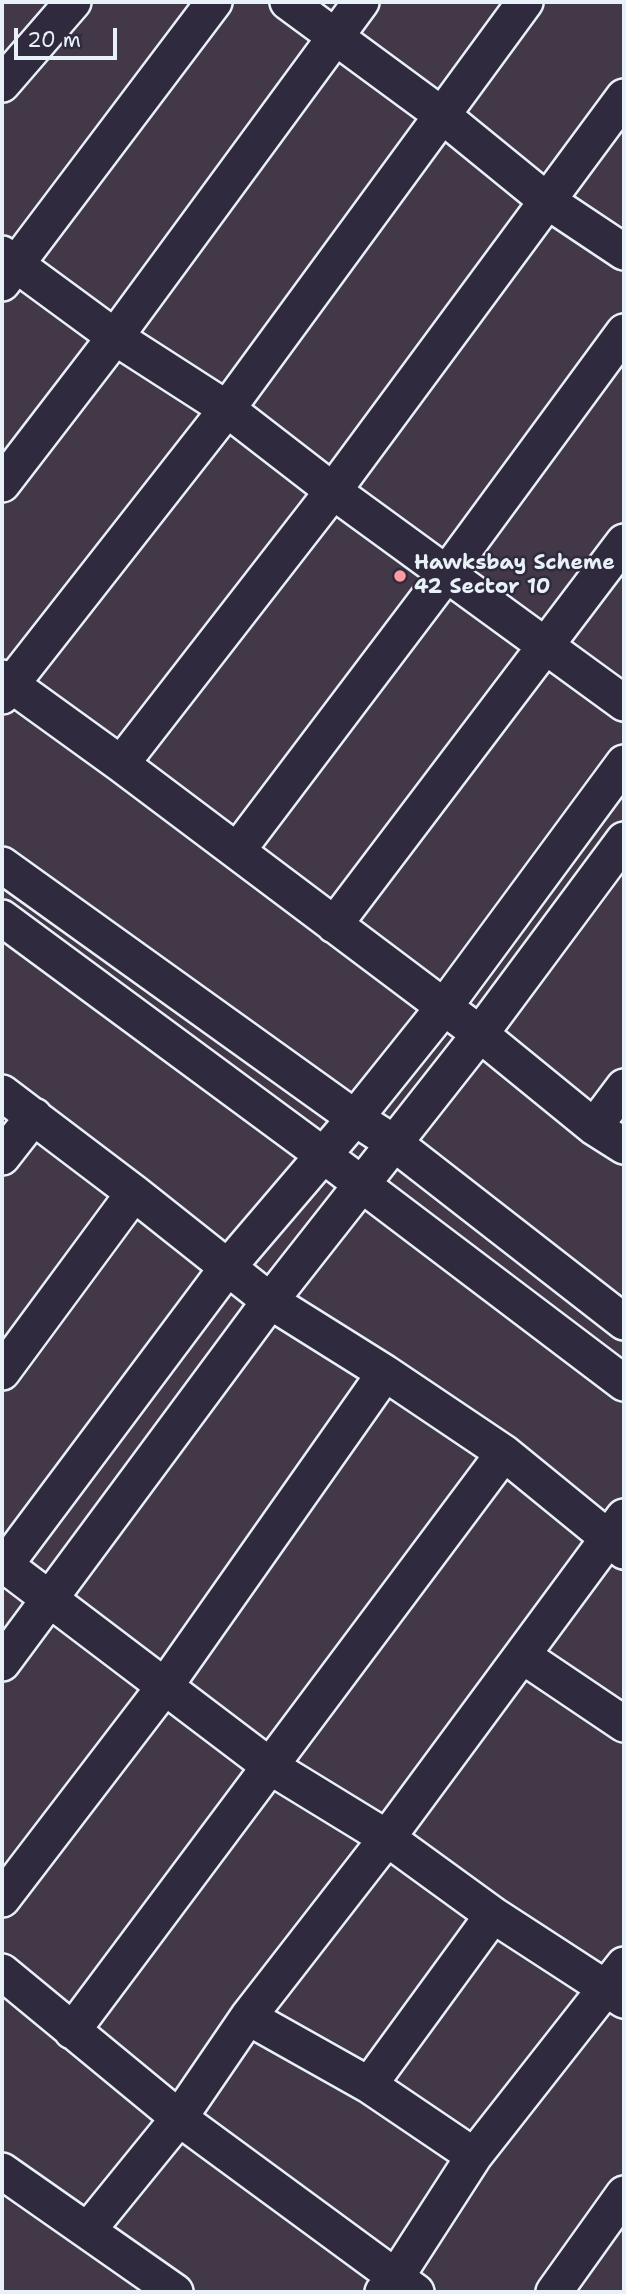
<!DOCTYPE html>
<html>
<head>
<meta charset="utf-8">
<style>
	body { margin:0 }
	#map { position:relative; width:626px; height:2294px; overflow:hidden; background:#423848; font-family:"Shantell Sans",sans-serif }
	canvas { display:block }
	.frame { position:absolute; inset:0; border:4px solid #e8f1f8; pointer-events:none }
	.scale { position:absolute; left:14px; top:28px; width:103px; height:32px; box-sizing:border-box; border:4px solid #e8f1f8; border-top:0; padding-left:9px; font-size:21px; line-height:24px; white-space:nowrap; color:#e8f1f8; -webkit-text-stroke:5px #2f2a3d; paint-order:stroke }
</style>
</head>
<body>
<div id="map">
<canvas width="626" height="2294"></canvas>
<div class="frame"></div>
<div class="scale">20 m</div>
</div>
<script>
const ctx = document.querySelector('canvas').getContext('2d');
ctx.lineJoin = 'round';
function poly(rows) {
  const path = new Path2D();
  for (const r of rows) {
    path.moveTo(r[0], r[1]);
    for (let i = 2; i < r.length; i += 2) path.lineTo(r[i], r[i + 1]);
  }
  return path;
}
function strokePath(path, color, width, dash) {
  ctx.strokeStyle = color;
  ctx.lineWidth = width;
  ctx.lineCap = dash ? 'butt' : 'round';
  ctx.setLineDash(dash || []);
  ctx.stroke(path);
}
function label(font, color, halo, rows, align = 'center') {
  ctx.font = font + ' "Shantell Sans",sans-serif';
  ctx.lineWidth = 5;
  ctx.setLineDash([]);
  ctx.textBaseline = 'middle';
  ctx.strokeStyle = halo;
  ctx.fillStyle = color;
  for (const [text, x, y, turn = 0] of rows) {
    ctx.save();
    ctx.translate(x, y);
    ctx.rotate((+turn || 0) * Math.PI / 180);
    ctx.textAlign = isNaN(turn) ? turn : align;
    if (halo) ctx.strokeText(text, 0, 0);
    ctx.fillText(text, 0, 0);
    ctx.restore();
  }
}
const minor = poly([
	[288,2,443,116,546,200,624,252],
	[2,84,73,2],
	[2,254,115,337,227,409,333,491,624,703],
	[2,283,214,2],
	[2,484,115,337,361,2],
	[2,678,121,764,480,1034,594,1127,624,1146],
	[2,696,227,409,525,2],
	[121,764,333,491,624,97],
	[237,851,447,573,624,332],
	[2,865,355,1118,394,1143,624,1322],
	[2,918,323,1155,624,1383],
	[334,925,624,542],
	[2,1093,134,1193,270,1301,385,1373,504,1453,624,1551],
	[594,1127,624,1087],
	[2,1157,34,1116],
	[2,1372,134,1193],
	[2,1563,271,1767,387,1838,493,1915,624,2000],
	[2,1569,227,1268,355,1118,444,1007,624,763],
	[523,1656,624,1724],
	[2,1663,270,1301,480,1034,624,840],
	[2,1899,165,1686,385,1373],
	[2,1972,179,2118,416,2292],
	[248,2017,369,2085,474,2156],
	[72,2031,504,1453],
	[369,2085,493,1915],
	[2,2171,175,2292],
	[88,2230,179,2118,248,2017,387,1838,624,1517],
	[383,2292,396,2277,474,2156,624,1965],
	[554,2292,624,2194]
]);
const markers = [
	[400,576,7,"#ff9aa2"]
];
const poiNames = [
	["Hawksbay Scheme",414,564],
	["42 Sector 10",414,588]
];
strokePath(minor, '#e8f1f8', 40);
strokePath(minor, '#2f2a3d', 35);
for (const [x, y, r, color] of markers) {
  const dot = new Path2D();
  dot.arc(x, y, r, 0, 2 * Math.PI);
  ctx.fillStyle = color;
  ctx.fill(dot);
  strokePath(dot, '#2f2a3d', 2.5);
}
label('bold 21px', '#e8f1f8', '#2f2a3d', poiNames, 'left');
</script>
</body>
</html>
